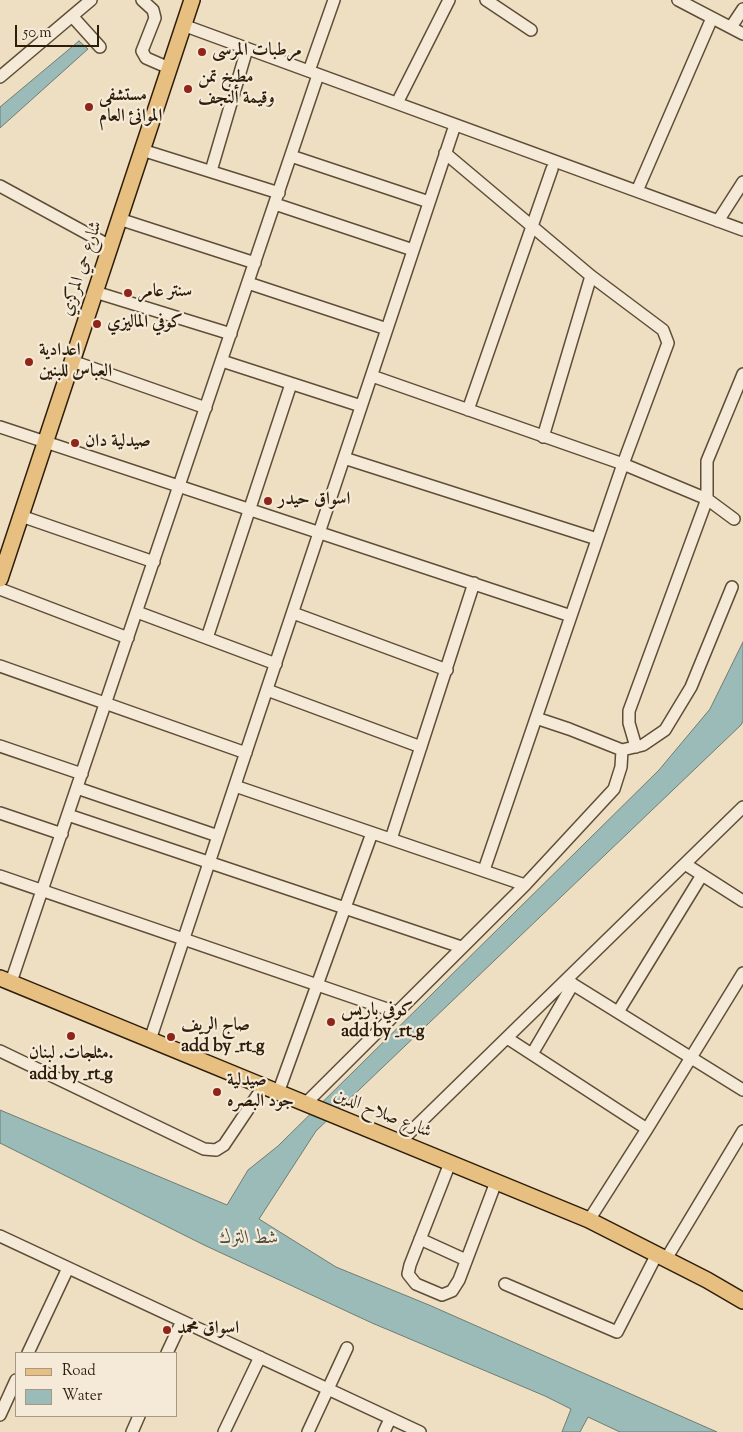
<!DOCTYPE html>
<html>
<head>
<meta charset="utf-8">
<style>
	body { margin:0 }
	#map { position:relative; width:743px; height:1432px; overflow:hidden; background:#eedec2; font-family:"Sorts Mill Goudy",serif }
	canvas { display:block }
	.legend { position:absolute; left:15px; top:1352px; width:162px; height:65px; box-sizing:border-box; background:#f4ead7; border:1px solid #a59885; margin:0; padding:6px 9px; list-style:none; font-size:15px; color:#2e1e09 }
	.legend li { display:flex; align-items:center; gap:10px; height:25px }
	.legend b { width:25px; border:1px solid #a59885 }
	.scale { position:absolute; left:15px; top:25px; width:84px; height:22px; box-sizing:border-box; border:2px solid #2e1e09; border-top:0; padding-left:6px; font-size:15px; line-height:18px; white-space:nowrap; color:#2e1e09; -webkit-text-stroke:4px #f4ead7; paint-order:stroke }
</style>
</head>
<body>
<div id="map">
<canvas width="743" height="1432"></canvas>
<ul class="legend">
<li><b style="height:6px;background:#e7bf81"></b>Road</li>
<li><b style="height:14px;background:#9bbbb9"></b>Water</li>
</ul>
<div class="scale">50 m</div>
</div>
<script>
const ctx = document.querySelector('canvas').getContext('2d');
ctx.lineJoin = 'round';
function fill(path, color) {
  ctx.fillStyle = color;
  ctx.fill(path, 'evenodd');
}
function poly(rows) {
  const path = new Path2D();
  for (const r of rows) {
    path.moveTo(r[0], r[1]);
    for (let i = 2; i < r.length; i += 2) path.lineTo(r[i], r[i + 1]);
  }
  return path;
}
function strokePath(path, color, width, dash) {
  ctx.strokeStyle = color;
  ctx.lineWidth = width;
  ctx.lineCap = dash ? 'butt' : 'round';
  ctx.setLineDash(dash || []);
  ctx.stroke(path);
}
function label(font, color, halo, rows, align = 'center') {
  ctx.font = font + ' "Sorts Mill Goudy",Amiri,serif';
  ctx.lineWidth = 4.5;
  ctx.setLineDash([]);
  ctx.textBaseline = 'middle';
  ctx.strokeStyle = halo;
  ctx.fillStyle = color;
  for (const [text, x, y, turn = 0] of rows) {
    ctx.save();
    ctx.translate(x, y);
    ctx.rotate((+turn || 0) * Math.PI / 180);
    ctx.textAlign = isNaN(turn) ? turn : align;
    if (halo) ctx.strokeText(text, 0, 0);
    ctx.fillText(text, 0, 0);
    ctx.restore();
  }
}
const water = poly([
	[79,41,88,49,0,128,0,107,79,41],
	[743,642,743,721,741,725,316,1131,259,1219,336,1267,429,1305,717,1432,620,1432,588,1417,580,1432,562,1432,571,1409,545,1396,372,1323,204,1245,0,1143,0,1110,227,1205,248,1170,278,1146,659,770,710,709,743,642]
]);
const minor = poly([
	[142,0,153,10,155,18,142,51,146,58,169,68],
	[486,0,531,30],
	[678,0,743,34],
	[72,16,100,47],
	[183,25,743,230],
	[731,27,743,9],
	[309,71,334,0],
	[0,77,91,0],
	[397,103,449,0],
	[142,150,279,193],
	[445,153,591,276,663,330,668,343,623,464,484,870],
	[291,156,429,202],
	[211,171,247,49],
	[0,186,110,246],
	[637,191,712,18],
	[275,204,413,250],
	[119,219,255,263],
	[718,221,743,182],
	[248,283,387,329],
	[95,292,231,334],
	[72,361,206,408],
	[222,361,361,406],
	[372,376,623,464,707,499,734,519],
	[468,410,552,169],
	[0,427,571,616],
	[543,437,591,276],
	[344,458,597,539],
	[21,516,154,562],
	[0,589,128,638],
	[137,612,276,664],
	[293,613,447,670],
	[207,638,291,384],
	[0,666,246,753],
	[267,690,421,747],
	[536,718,569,729,622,750],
	[0,746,82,774],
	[636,747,629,723,629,711,707,499,707,461,743,374],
	[235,786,525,885],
	[77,788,218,836],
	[0,813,62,834],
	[68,815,461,947],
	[391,839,474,583],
	[685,864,743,901],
	[0,876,396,1012],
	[566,980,743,1090],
	[11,982,318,75],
	[618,1012,702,875],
	[507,1038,647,1129],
	[150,1040,455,125],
	[0,1051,204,1149,216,1150,224,1145,263,1087],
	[532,1054,573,984],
	[278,1093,372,833],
	[305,1104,525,885,614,789,621,767,622,750,643,745,665,730,691,687,732,587],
	[399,1143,743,807],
	[450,1163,410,1265,408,1274,416,1284,442,1295,452,1291,459,1280,496,1182],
	[589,1220,647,1129,743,973],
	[0,1236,420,1432],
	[420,1239,466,1260],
	[666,1259,743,1131],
	[505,1284,617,1332,657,1254],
	[28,1353,68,1268],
	[167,1353,182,1321],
	[0,1415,16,1380],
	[132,1432,139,1416],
	[224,1432,260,1357],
	[308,1432,347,1348],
	[384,1432,390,1419]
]);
const major = poly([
	[0,579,192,0],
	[0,978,589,1220,707,1280,743,1301]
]);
const markers = [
	[202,52,5,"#8f2418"],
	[188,89,5,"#8f2418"],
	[89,107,5,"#8f2418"],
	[128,293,5,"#8f2418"],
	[97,324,5,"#8f2418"],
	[29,362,5,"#8f2418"],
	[75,443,5,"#8f2418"],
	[268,501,5,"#8f2418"],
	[331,1022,5,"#8f2418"],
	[71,1036,5,"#8f2418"],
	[171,1037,5,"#8f2418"],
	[217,1092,5,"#8f2418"],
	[167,1330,5,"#8f2418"]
];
const poiNames = [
	["مرطبات المرسى",212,52],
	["مطبخ تمن",198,79],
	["وقيمة ألنجف",198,100],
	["مستشفى",99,97],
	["الموانئ العام",99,118],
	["سنتر عامر",138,293],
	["كوفي الماليزي",107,324],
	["اعدادية",39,352],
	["العباس للبنين",39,373],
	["صيدلية دان",85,443],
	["اسواق حيدر",278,501],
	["كوفي باريس",341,1012],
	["add by _rt_g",341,1033],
	["صاج الريف",181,1027],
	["add by _rt_g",181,1048],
	["مثلجات. لبنان.",71,1055,"center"],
	["add by _rt_g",71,1076,"center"],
	["صيدلية",227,1082],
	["جود البصره",227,1103],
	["اسواق محمد",177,1330]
];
const streetNames = [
	["شارع حي المركزي",83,269,-72],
	["شارع صلاح الدين",382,1115,22]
];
const waterNames = [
	["شط الترك",249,1240]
];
fill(water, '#9bbbb9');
strokePath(water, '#6f7c73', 1);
strokePath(minor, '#5e4e37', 14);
strokePath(major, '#2e1e09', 18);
strokePath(minor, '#f4ead7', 11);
strokePath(major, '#e7bf81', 15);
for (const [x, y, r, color] of markers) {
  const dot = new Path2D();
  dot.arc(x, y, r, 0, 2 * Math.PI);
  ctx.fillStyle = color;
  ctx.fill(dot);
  strokePath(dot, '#f4ead7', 2);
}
label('bold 18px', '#2e1e09', '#f4ead7', poiNames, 'left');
label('18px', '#2e1e09', '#f4ead7', streetNames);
label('italic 19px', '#4f4d3e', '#f4ead7', waterNames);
</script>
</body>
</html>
